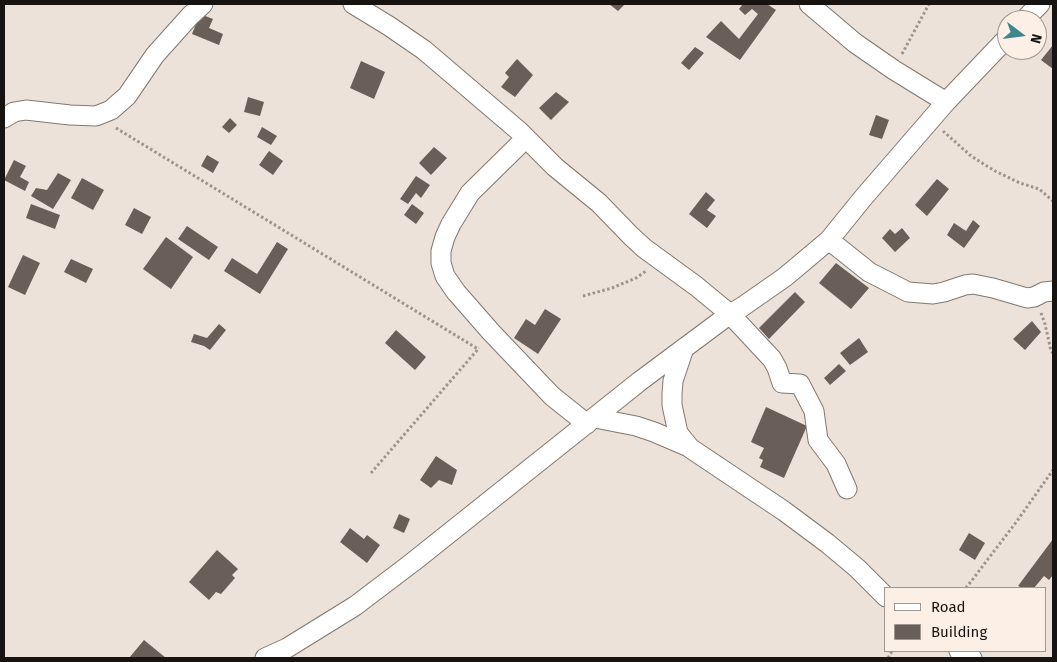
<!DOCTYPE html>
<html>
<head>
<meta charset="utf-8">
<style>
	body { margin:0 }
	#map { position:relative; width:1057px; height:662px; overflow:hidden; background:#ede2d9; font-family:"Fira Sans",sans-serif }
	canvas { display:block }
	.frame { position:absolute; inset:0; border:5px solid #161310; pointer-events:none }
	.legend { position:absolute; left:884px; top:587px; width:162px; height:65px; box-sizing:border-box; background:#fbefe6; border:1px solid #9f9790; margin:0; padding:6px 9px; list-style:none; font-size:15px; color:#161310 }
	.legend li { display:flex; align-items:center; gap:10px; height:25px }
	.legend b { width:25px; border:1px solid #9f9790 }
	.north { position:absolute; left:997px; top:10px; width:50px; height:50px; box-sizing:border-box; background:#fbefe6; border:1px solid #9f9790; border-radius:50%; rotate:105deg; font-size:14px; font-weight:700; line-height:20px; text-align:center; color:#161310 }
	.north::after { content:''; display:block; margin:auto; width:18px; height:22px; background:#3f878e; clip-path:polygon(50% 0,100% 100%,50% 72%,0 100%) }
</style>
</head>
<body>
<div id="map">
<canvas width="1057" height="662"></canvas>
<div class="frame"></div>
<ul class="legend">
<li><b style="height:6px;background:#fff"></b>Road</li>
<li><b style="height:14px;background:#695e58"></b>Building</li>
</ul>
<div class="north">N</div>
</div>
<script>
const ctx = document.querySelector('canvas').getContext('2d');
ctx.lineJoin = 'round';
function fill(path, color) {
  ctx.fillStyle = color;
  ctx.fill(path, 'evenodd');
}
function poly(rows) {
  const path = new Path2D();
  for (const r of rows) {
    path.moveTo(r[0], r[1]);
    for (let i = 2; i < r.length; i += 2) path.lineTo(r[i], r[i + 1]);
  }
  return path;
}
function strokePath(path, color, width, dash) {
  ctx.strokeStyle = color;
  ctx.lineWidth = width;
  ctx.lineCap = dash ? 'butt' : 'round';
  ctx.setLineDash(dash || []);
  ctx.stroke(path);
}
const building = poly([
	[609,4,625,4,618,11],
	[743,4,767,4,776,10,740,60,706,37,721,21,739,39,758,14,752,9,745,15,739,9],
	[200,14,213,19,209,28,223,34,219,45,192,34],
	[1053,45,1053,69,1041,60],
	[695,47,704,53,689,70,681,63],
	[517,59,533,75,515,97,501,87,509,77,505,73],
	[361,61,385,72,374,99,350,88],
	[556,92,569,102,551,120,539,108],
	[248,97,264,102,260,116,244,112],
	[876,115,889,120,882,139,869,135],
	[230,118,237,125,229,133,222,127],
	[262,127,277,136,271,145,257,137],
	[434,147,447,158,431,175,419,163],
	[269,151,283,161,273,175,259,165],
	[207,155,219,162,213,173,201,166],
	[14,160,26,166,20,177,29,182,25,191,4,180],
	[58,173,71,180,53,209,31,196,36,188,47,190],
	[416,176,430,185,421,198,416,193,408,204,400,199],
	[82,178,104,190,93,210,71,198],
	[937,179,949,189,927,216,915,205],
	[706,192,715,200,707,210,716,216,707,228,689,214],
	[31,204,60,215,55,229,26,218],
	[412,204,424,213,416,224,404,215],
	[134,208,151,217,142,234,125,225],
	[973,220,980,226,964,248,947,235,954,223,966,231],
	[187,226,218,247,209,260,178,239],
	[902,228,910,238,895,252,882,238,890,229,895,234],
	[166,237,193,257,171,289,143,269],
	[277,242,288,249,260,294,224,271,232,258,257,274],
	[23,255,40,263,25,295,8,287],
	[71,259,93,269,86,283,64,272],
	[836,263,869,288,851,309,819,283],
	[795,292,805,302,769,339,759,328],
	[545,309,561,319,538,354,514,338,526,319,535,325],
	[1032,321,1041,332,1025,350,1013,339],
	[219,324,226,330,210,350,204,346,191,342,194,334,207,338],
	[396,330,426,357,415,370,385,343],
	[859,338,868,352,850,365,840,353],
	[839,364,846,371,830,385,824,378],
	[766,407,807,426,784,478,760,467,763,460,759,458,764,448,751,442],
	[436,456,457,470,452,485,439,480,431,488,420,480],
	[399,514,410,519,404,533,393,528],
	[350,528,364,539,367,535,380,545,367,563,340,542],
	[969,533,985,543,975,560,959,550],
	[1053,539,1053,575,1049,580,1044,576,1034,588,1023,588,1018,586],
	[217,550,238,569,232,575,235,578,221,594,216,592,209,600,189,582],
	[144,640,166,658,129,658]
]);
const path = poly([
	[902,54,929,4],
	[116,128,478,349],
	[943,131,971,156,995,171,1020,183,1039,189,1053,201],
	[583,296,612,288,636,278,646,271],
	[1041,313,1045,324,1051,351,1053,353],
	[371,473,479,348],
	[966,588,1017,521,1053,470],
	[888,658,892,651]
]);
const minor = poly([
	[353,4,389,26,424,50,519,131,555,167,599,203,631,236,644,248,696,286,730,314,772,359,777,368,782,383,800,384,814,411,818,440,836,464,847,489],
	[809,4,855,43,894,70,946,102],
	[1024,20,1040,4],
	[4,118,14,112,26,110,70,115,96,116,111,110,127,96,155,55,190,16,203,4],
	[526,138,470,193,451,224,445,237,441,251,441,263,445,276,456,292,491,332,552,396,587,424],
	[829,240,869,272,908,292,933,294,944,292,965,285,973,284,993,288,1027,298,1034,297,1044,292,1053,291],
	[684,348,673,381,672,394,672,405,678,433,690,448,784,511,827,543,857,568,886,597],
	[595,418,636,426,654,432,689,447],
	[959,651,972,658],
	[265,658,287,648,355,606,413,562,640,381,730,314,742,307,785,277,829,240,863,198,946,102,1007,38]
]);
fill(building, '#695e58');
strokePath(minor, '#827870', 21);
strokePath(path, '#9c948d', 3, [2.5, 2.5]);
strokePath(minor, '#fff', 19);
</script>
</body>
</html>
